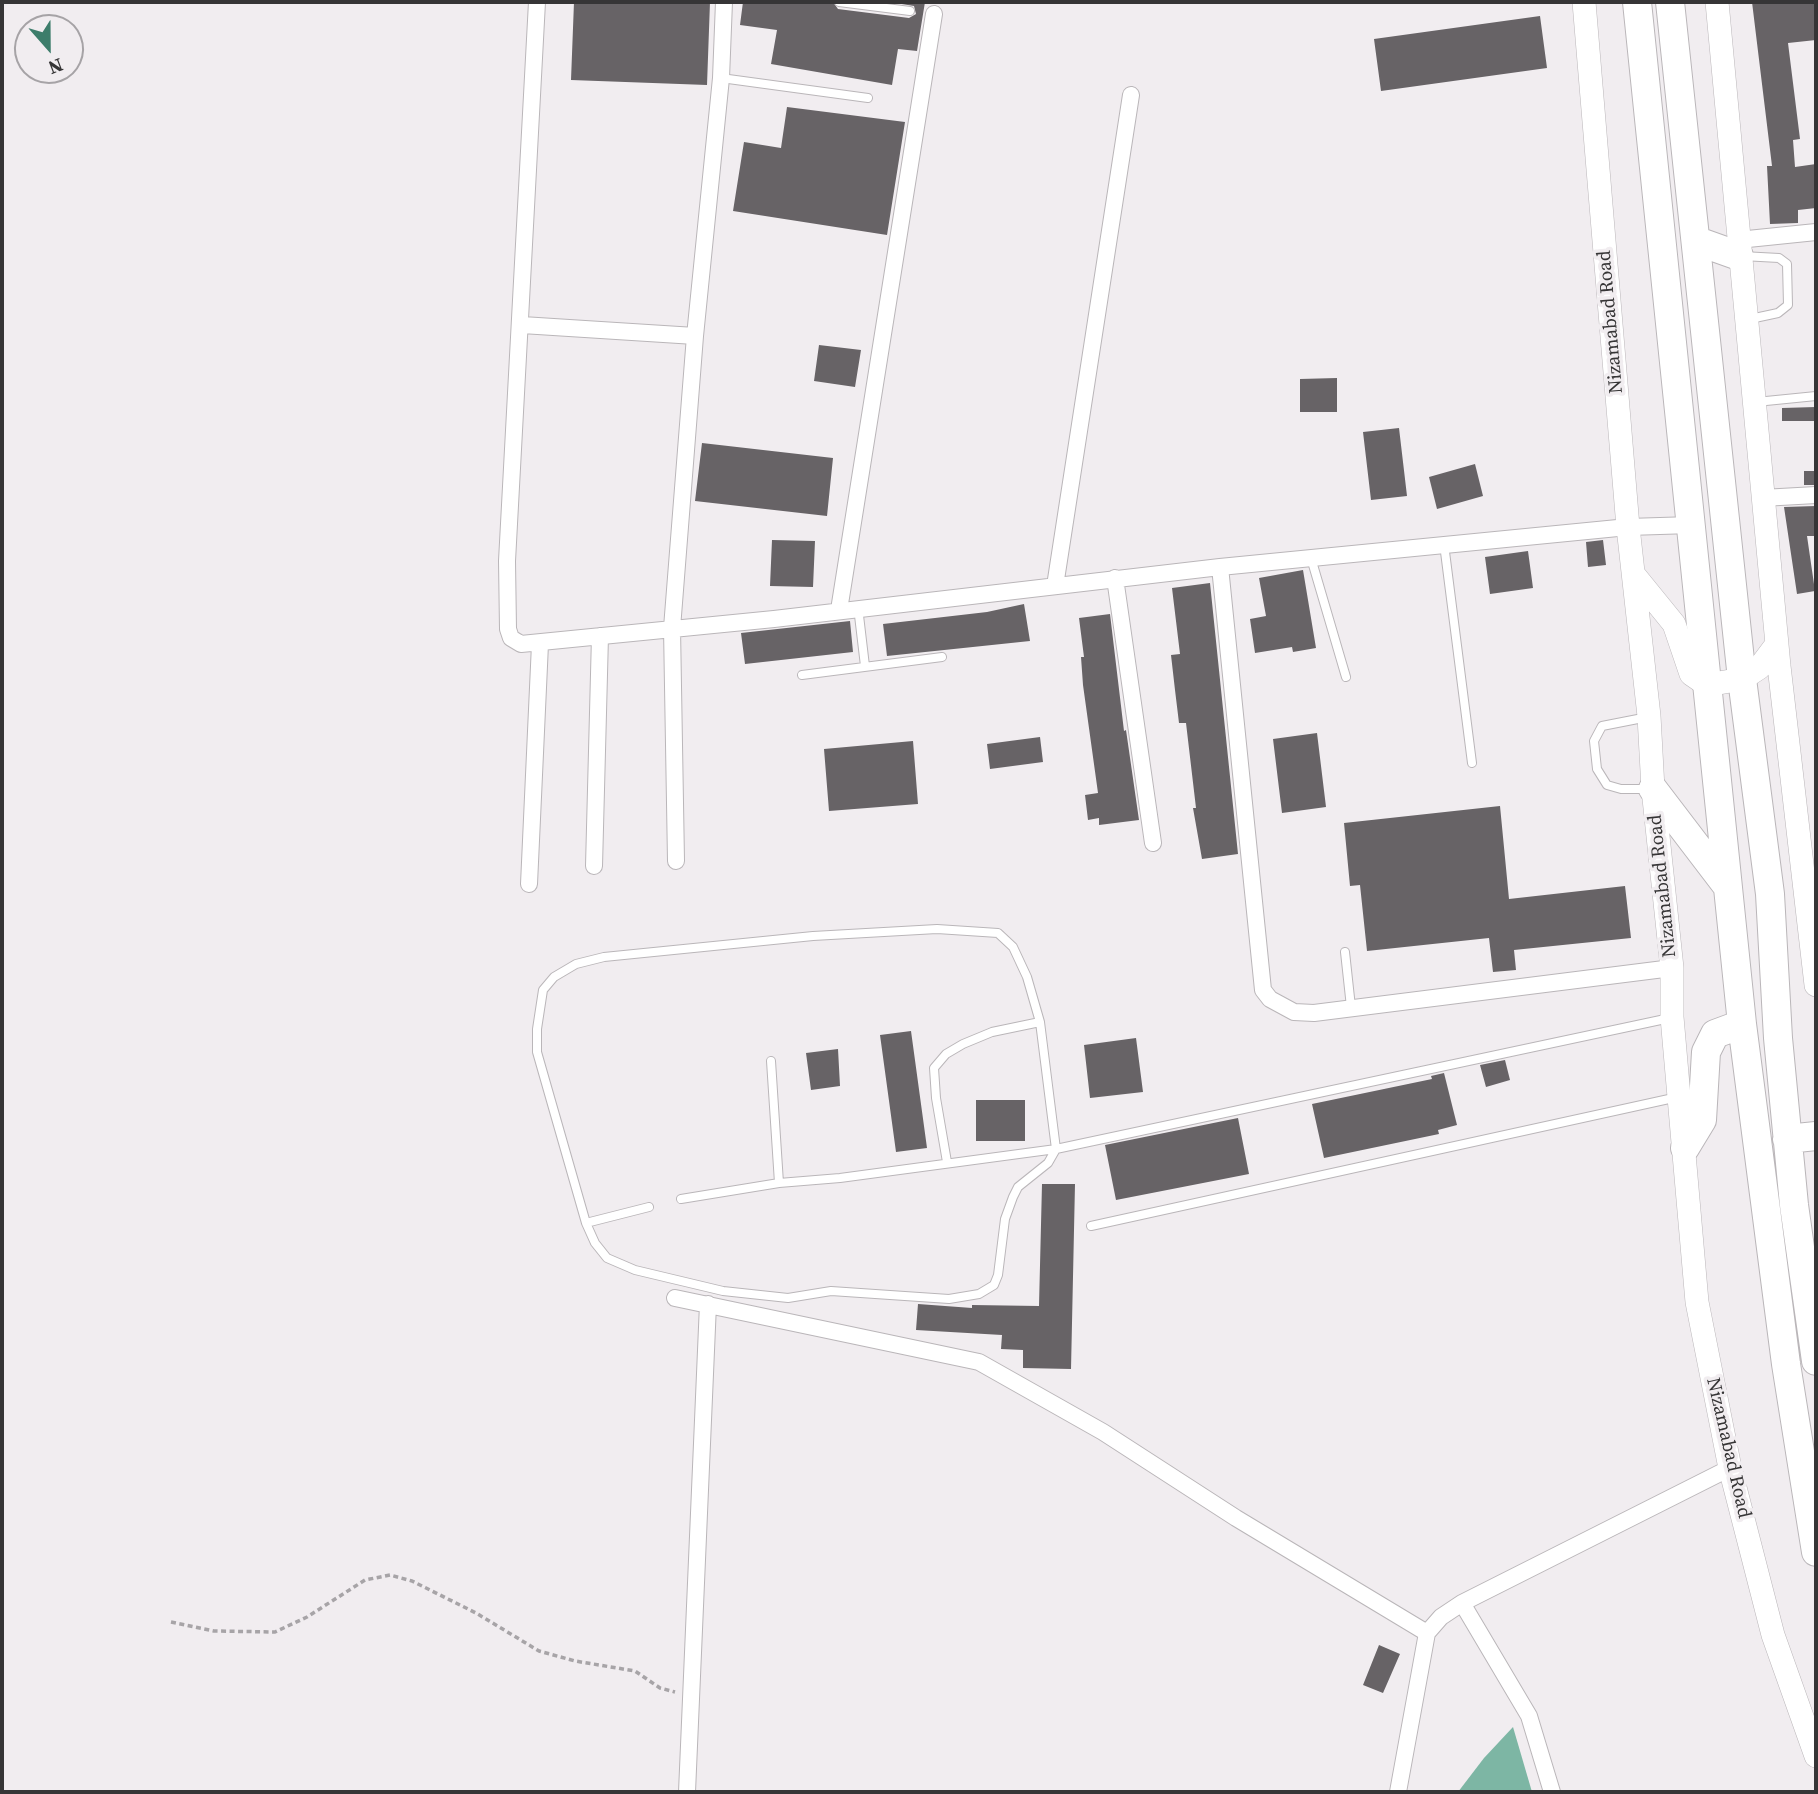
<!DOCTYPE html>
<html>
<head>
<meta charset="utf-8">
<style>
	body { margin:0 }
	#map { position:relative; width:1818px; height:1794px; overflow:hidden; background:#f1edf0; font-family:"Source Serif 4",serif }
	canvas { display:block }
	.frame { position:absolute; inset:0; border:4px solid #363536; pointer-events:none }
	.north { position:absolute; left:14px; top:14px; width:70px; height:70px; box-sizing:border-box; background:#f1edf0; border:2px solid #a6a3a6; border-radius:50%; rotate:159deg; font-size:19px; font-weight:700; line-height:28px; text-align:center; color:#363536 }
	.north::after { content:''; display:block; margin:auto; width:24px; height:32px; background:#3d7d6b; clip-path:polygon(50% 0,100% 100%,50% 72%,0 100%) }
</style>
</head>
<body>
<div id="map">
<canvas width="1818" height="1794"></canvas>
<div class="frame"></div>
<div class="north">N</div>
</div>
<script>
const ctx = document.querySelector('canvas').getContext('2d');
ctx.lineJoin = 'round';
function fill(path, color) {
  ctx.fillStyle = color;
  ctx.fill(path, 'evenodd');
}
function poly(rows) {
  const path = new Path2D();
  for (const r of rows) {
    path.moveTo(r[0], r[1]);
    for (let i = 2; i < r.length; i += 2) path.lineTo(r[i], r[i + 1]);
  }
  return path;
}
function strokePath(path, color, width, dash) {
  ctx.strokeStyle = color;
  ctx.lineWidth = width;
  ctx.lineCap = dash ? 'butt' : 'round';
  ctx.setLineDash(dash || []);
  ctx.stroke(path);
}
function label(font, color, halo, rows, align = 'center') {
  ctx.font = font + ' "Source Serif 4",serif';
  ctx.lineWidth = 7;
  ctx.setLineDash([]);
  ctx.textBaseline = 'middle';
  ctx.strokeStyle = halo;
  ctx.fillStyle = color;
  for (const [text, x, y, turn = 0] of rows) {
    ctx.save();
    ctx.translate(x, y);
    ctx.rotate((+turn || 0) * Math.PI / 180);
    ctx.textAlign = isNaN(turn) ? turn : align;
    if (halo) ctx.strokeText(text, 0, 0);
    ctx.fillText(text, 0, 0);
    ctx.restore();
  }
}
const water = poly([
	[1513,1727,1532,1792,1458,1792,1484,1758]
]);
const building = poly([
	[574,2,710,2,707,85,571,80],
	[743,2,833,2,838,9,909,18,916,14,914,6,889,2,925,2,917,51,898,49,892,85,771,64,777,30,740,25],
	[1752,2,1816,2,1816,40,1788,43,1800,139,1793,140,1795,167,1816,164,1816,208,1798,210,1798,223,1770,224,1767,166,1772,166],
	[1540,16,1547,68,1381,91,1374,39],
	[787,107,905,122,887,235,733,211,744,142,781,148],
	[819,345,861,350,855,387,814,381],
	[1337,378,1337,412,1300,412,1300,379],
	[1816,407,1816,421,1782,421,1782,408],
	[1399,428,1407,496,1371,500,1363,432],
	[702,443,833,458,827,516,695,501],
	[1475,464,1483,496,1437,509,1429,477],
	[1804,471,1816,471,1816,485,1804,485],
	[1816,506,1816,536,1807,536,1815,591,1797,594,1784,507],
	[772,540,815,541,813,587,770,586],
	[1603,540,1606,565,1588,567,1586,542],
	[1528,551,1533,588,1490,594,1485,557],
	[1303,570,1316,648,1293,652,1292,647,1255,653,1250,619,1266,616,1259,578],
	[1210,583,1238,854,1202,859,1193,808,1196,808,1186,723,1179,723,1175,690,1171,655,1180,654,1172,588],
	[1024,604,1030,641,887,656,883,624,987,612],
	[1110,614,1124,731,1126,730,1139,820,1099,825,1099,818,1088,820,1085,795,1098,793,1083,685,1081,657,1084,657,1079,618],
	[850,621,853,652,745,664,741,633],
	[1317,733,1326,807,1282,813,1273,739],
	[1040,737,1043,762,990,769,987,744],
	[913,741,918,804,829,811,824,749],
	[1500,806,1509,899,1625,886,1631,938,1514,950,1516,970,1493,972,1489,938,1367,951,1360,885,1350,886,1344,823],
	[911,1031,927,1148,896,1152,880,1035],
	[1136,1038,1143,1092,1090,1098,1084,1045],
	[838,1049,840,1086,811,1090,806,1053],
	[1505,1060,1510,1080,1486,1087,1480,1065],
	[1444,1073,1457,1125,1438,1130,1439,1134,1324,1158,1312,1104,1432,1079,1431,1076],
	[976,1100,1025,1100,1025,1141,976,1141],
	[1238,1118,1249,1174,1116,1200,1105,1145],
	[1042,1184,1075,1184,1071,1369,1023,1368,1023,1350,1001,1349,1002,1335,916,1330,918,1304,972,1308,972,1305,1039,1306],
	[1379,1645,1400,1654,1383,1693,1363,1685]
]);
const path = poly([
	[171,1622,214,1631,275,1632,307,1617,365,1580,390,1575,412,1581,476,1613,539,1651,575,1661,635,1671,660,1688,675,1692]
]);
const service = poly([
	[839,2,910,11],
	[721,78,868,98],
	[1742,256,1779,258,1787,264,1788,305,1778,313,1750,319],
	[1756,402,1816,396],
	[1444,544,1472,763],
	[1311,558,1346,677],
	[858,607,865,666],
	[802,675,942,657],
	[1648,717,1602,726,1594,741,1597,769,1607,785,1621,789,1650,789],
	[937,929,998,933,1013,947,1027,977,1040,1022,1056,1149,1048,1163,1018,1187,1013,1197,1005,1219,998,1275,994,1285,979,1294,949,1299,831,1291,788,1298,723,1291,635,1270,607,1258,595,1243,586,1223,537,1052,537,1029,543,990,554,977,576,964,604,957,813,936,937,929],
	[1345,952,1351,1007],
	[771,1061,779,1183],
	[947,1162,936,1098,934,1068,946,1054,963,1044,992,1032,1040,1022],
	[681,1199,779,1183,840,1178,1056,1149,1670,1018],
	[586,1223,649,1207],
	[1091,1226,1678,1097]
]);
const minor = poly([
	[537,2,507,561,508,629,511,638,521,644,774,619,1220,567,1628,527,1692,525],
	[1738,240,1816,232],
	[522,325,695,336],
	[1762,498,1816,495],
	[1220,567,1263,990,1270,999,1294,1012,1314,1013,1672,968],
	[1115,578,1153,843],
	[1055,586,1131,95],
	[839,610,934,14],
	[676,861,672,628,695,336,721,78,724,2],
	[594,866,600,636],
	[529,884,540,644],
	[675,1298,979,1362,1103,1432,1236,1518,1427,1633],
	[1462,1603,1529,1716,1552,1792],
	[687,1792,708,1304],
	[1398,1792,1427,1633,1441,1617,1462,1603,1730,1468]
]);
const secondary = poly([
	[1584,2,1628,527,1649,716,1653,789,1672,968,1672,1017,1697,1302,1730,1468,1773,1635,1816,1756],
	[1717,2,1779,666,1816,985],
	[1635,576,1674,624,1691,674,1707,685,1742,679,1759,668,1777,644]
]);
const trunk = poly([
	[1637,2,1742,1024,1786,1364,1816,1552],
	[1670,2,1742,679,1770,894,1778,1038,1794,1205,1816,1361],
	[1697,241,1739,256],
	[1653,789,1727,886],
	[1787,1139,1816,1136],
	[1685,1148,1702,1120,1706,1052,1715,1034,1742,1024]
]);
const streetNames = [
	["Nizamabad Road",1611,322,-95],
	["Nizamabad Road",1663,886,-96],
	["Nizamabad Road",1728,1448,77]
];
fill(water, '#7db6a4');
fill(building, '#676366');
strokePath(service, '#bab6b9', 10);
strokePath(minor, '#bab6b9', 18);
strokePath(secondary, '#bab6b9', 24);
strokePath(trunk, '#bab6b9', 30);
strokePath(path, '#a7a4a7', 3.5, [5, 3.5]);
strokePath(service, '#fff', 8);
strokePath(minor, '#fff', 16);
strokePath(secondary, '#fff', 23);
strokePath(trunk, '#fff', 28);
label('19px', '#363536', '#f1edf0', streetNames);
</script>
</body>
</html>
